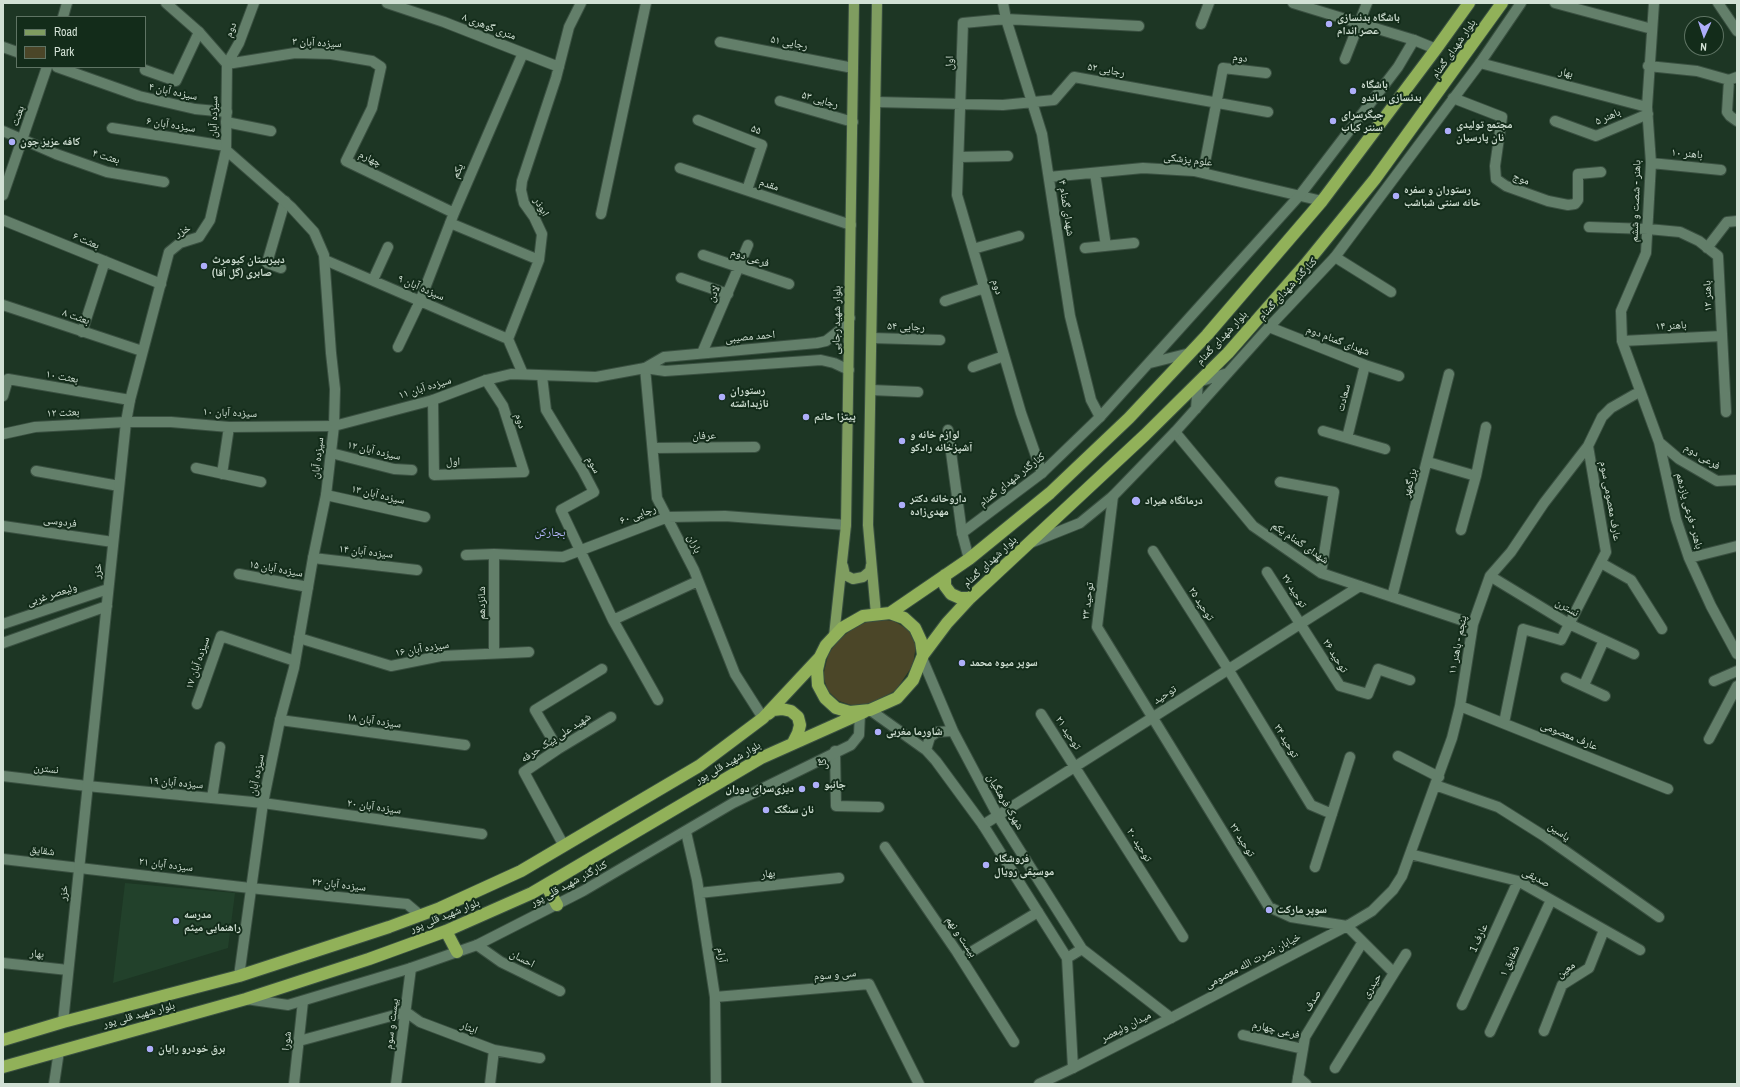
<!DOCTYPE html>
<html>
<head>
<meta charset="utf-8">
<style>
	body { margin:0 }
	#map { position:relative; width:1740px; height:1087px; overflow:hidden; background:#1d3624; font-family:"Archivo Narrow",sans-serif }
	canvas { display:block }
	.frame { position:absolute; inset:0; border:4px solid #d1e0d4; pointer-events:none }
	.legend { position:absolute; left:16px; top:16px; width:130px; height:52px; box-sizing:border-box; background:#132c1a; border:1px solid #5f7464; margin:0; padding:5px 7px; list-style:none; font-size:12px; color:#d1e0d4 }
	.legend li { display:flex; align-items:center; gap:8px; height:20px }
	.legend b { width:20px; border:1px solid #5f7464 }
	.north { position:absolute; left:1684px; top:16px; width:40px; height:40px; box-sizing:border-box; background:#132c1a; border:1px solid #5f7464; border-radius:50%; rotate:183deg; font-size:11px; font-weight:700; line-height:16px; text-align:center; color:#d1e0d4 }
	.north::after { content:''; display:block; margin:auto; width:14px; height:18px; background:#aeaefa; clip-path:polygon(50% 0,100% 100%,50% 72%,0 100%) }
</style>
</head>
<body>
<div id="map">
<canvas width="1740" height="1087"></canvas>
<div class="frame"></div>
<ul class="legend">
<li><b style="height:5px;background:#7f9d60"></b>Road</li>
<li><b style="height:11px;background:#4b4628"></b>Park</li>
</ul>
<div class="north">N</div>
</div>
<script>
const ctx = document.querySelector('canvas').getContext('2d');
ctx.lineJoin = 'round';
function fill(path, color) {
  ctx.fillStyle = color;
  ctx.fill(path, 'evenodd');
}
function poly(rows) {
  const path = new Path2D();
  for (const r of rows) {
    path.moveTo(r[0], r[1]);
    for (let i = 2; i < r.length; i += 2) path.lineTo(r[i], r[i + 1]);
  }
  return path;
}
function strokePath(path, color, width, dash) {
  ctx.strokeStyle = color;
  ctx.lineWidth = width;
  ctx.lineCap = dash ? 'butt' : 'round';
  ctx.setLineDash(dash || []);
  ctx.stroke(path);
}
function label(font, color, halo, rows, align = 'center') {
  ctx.font = font + ' "Archivo Narrow","Noto Naskh Arabic",sans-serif';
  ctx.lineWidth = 4;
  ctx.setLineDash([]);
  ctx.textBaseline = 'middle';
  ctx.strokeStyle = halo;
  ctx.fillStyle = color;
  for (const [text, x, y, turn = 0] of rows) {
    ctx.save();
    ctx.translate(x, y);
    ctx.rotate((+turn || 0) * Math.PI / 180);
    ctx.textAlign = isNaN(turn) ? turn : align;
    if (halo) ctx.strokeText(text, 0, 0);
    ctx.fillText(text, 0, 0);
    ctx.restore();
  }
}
const built = poly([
	[125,883,235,893,228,948,113,983]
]);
const green = poly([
	[875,619,894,621,909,630,916,645,913,665,896,690,872,704,854,706,839,701,828,691,823,676,828,655,837,641,856,626]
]);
const street = poly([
	[387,3,444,22,559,67],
	[1003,3,1006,19,1042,134,1070,316,1091,400,1100,417],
	[1293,3,1414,40],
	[1555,3,1652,29],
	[1654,3,1647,107,1651,163,1646,253,1621,311,1622,341,1659,442,1676,519,1689,558,1711,606,1737,654],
	[1718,3,1737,31],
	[1201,24,1209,3],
	[720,42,853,68],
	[3,47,17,52],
	[1345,59,1367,3],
	[1480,63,1647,107],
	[227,64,295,53,331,54,372,61,381,67,372,108,346,161,454,213],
	[227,64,239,43,254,3],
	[1648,66,1697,71,1729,80,1737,77],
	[57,67,139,96,195,109,227,112],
	[145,70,176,81,199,32],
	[1729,80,1727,112,1730,116,1737,121],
	[1453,98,1502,117,1495,166,1496,179,1506,186,1548,201,1568,205,1575,204,1578,200,1578,174,1601,172],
	[780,101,853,122],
	[876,102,1003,105,1054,100,1074,77,1268,112],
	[698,120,762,145,747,190],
	[1555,121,1596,136,1648,114],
	[226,122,271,131],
	[112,128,226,146],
	[3,131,56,154,107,172,164,182],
	[959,157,1008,156],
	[1651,163,1721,170],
	[680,168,851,225],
	[1095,173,1106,246],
	[1203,173,1223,68,1266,73],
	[1049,177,1143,168,1194,171,1322,201],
	[601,214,646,3],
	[3,220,161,284],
	[450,223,539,260],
	[1589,227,1648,229,1680,232,1699,241,1718,256,1726,412],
	[1085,248,1134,243],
	[1707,248,1727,222,1737,221],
	[973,249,1019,236],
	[703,255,789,284],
	[1335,257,1391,292],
	[325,260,508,339],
	[281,268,267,263,285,201],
	[681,278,728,294],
	[373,280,388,247],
	[945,301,984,288],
	[1269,327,1365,365,1399,376],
	[82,332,105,261],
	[872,338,940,340],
	[1622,341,1722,336],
	[398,347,420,301,454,213,523,53],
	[702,353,748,245],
	[973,367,1004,356],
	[645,368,657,498,694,570,735,674,763,718],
	[523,374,508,339,539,260,542,234,534,217,524,203,521,190,522,181,556,78,569,27,581,3],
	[542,376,546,410,583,471,594,492,561,510,613,620,658,700],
	[871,390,918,392],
	[3,396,8,379,130,400],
	[433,400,434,475,524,472,503,406,486,380],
	[948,430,962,533],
	[1323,431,1385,449],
	[1175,432,1253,526,1321,573,1473,624],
	[3,434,35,427,126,422,171,422,229,427,334,426],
	[1347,438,1365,365],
	[1659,442,1679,459,1717,481,1737,480],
	[653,448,755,447],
	[331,453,394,469,412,470],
	[1428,462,1476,476,1461,530],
	[196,468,261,482],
	[36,471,119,486],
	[1042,473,1021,413,957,195,963,23,1006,19,1139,26],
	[222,474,229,427],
	[1476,476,1486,427],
	[1280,482,1334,492,1321,573],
	[326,495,425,517],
	[1113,496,1097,627,1269,907,1291,917,1347,926],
	[3,526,113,542],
	[1153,551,1228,669,1311,805,1332,814],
	[466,555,494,554,563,557,668,517,725,516,846,525],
	[313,558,417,570],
	[1689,558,1737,546],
	[1601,563,1631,580,1662,629],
	[1267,572,1340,686,1368,694,1378,669,1410,680],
	[239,574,308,587],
	[1490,576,1569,624,1634,654],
	[1392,597,1449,374],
	[613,620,698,581],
	[299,638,391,666,441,656,529,652],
	[494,653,494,554],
	[1566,678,1605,696],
	[1714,681,1737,671],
	[1584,685,1604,640],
	[197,704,221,636,295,661],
	[1460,706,1668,789],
	[1041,714,1183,937],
	[280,720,465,745],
	[1504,723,1523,629,1561,640,1606,552,1588,446],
	[1709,739,1737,686],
	[558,749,535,710,602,669],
	[835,751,836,806,879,807],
	[1398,756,1439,777],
	[3,776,87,786,263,803,482,834],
	[1435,785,1498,807,1544,836,1659,917],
	[212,798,220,747],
	[983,825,1360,586],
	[686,832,697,880,715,997,716,1084],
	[564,846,524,772,558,749,611,717],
	[885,847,957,952,1014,1042],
	[1410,854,1518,881,1640,950],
	[3,859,250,888,407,904,420,915],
	[1315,867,1350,757],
	[699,893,839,878],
	[477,945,501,962,560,991],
	[961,958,1038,912],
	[3,963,68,970],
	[1394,973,1406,954],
	[715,997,869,984,919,1084],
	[1462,1005,1518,881],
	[1171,1018,1347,926,1372,911,1393,890,1402,876,1452,738,1460,706,1473,624,1490,576,1511,552,1544,503,1588,446,1602,417,1611,408,1639,392],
	[1544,1031,1562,985,1589,968,1604,930],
	[1490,1032,1551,900],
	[1243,1035,1303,1049],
	[299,1041,406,1012,420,1022,494,1050,490,1084],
	[494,1050,540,1058],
	[1335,1068,1394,973,1347,926],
	[1298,1077,1306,1084],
	[54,1084,59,1051],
	[294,1084,303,1001],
	[396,1084,411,968],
	[1039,1084,1073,1068],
	[1297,1084,1305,1037,1362,943]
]);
const secondary = poly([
	[166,3,199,32,227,64,226,150,291,207,314,232,324,255,331,353,335,389,334,426,326,495,313,558,294,668,280,720,263,803,239,976],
	[63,17,67,3],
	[3,195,47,67],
	[3,305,142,351],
	[1150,363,1190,353],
	[645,368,665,371,821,360,834,363,849,370],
	[1196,409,1198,382,1228,373],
	[334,426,433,400,486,380,511,374,596,377,645,368,664,357,817,343,826,341,840,330,850,318],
	[1030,543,1080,523,1113,496,1175,432,1269,327,1335,257,1480,63,1521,3],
	[969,559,962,533,1042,473,1100,417,1300,195,1398,67,1414,40,1436,49],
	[3,624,108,589],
	[3,643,107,606],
	[922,658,953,731,998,816,1082,949],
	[870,710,926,750,936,761,983,825,1067,958,1073,1068,1171,1018,1082,949,1067,958],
	[926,750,930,737,937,732,953,731],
	[246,999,288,1005,411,968,477,945,583,891,733,803,851,745,859,735,860,713],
	[63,1022,126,422,130,400,169,252,180,243,199,237,210,220,226,150]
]);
const primary = poly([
	[843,566,845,575,853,579,863,577,870,571,871,565],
	[876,614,868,525,877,3],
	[834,636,846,525,854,3]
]);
const highway = poly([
	[945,575,945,586,951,594,960,598,970,598],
	[890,613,969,559,1050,493,1129,418,1207,335,1322,201,1436,49,1469,3],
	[890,613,904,618,915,628,921,641,923,655,913,680,897,698,870,710,850,712,836,708,825,698,818,685,817,670,820,657,826,645,842,628,863,616,890,613],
	[923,655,947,623,970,598,1145,435,1228,353,1305,265,1375,179,1502,3],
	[768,714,773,710,782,709,791,711,798,717,800,725,798,733,793,743],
	[546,885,557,905],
	[446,931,457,952],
	[3,1040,63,1022,239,976,389,927,440,908,521,871,699,766,763,718,820,657],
	[3,1067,246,999,369,959,446,931,532,893,761,758,864,712]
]);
const markers = [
	[1329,24,4,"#aeaefa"],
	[1353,91,4,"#aeaefa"],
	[1333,121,4,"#aeaefa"],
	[1448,131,4,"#aeaefa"],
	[12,142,4,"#aeaefa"],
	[1396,196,4,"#aeaefa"],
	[204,266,4,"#aeaefa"],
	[722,397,4,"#aeaefa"],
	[806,417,4,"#aeaefa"],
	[902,441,4,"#aeaefa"],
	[1136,501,5,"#aeaefa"],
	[902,505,4,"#aeaefa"],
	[962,663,4,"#aeaefa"],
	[878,732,4,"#aeaefa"],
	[816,785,4,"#aeaefa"],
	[802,789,4,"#aeaefa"],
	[766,810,4,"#aeaefa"],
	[986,865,4,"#aeaefa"],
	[1269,910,4,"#aeaefa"],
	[176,921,4,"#aeaefa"],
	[150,1049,4,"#aeaefa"]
];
const poiNames = [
	["باشگاه بدنسازی",1337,18],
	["عصر اندام",1337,31],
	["باشگاه",1361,85],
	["بدنسازی ساندو",1361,98],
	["جیگرسرای",1341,115],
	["سنتر کباب",1341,128],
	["مجتمع تولیدی",1456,125],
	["نان پارسیان",1456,138],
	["کافه عزیز جون",20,142],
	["رستوران و سفره",1404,190],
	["خانه سنتی شباشب",1404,203],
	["دبیرستان کیومرث",212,260],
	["صابری (گل آقا)",212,273],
	["رستوران",730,391],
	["نازبداشته",730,404],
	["پیتزا حاتم",814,417],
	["لوازم خانه و",910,435],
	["آشپزخانه رادکو",910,448],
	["داروخانه دکتر",910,499],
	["مهدی‌زاده",910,512],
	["درمانگاه هیراد",1145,501],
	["سوپر میوه محمد",970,663],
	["شاورما مغربی",886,732],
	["جانبو",824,785],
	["دیزی‌سرای دوران",794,789,"right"],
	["نان سنگک",774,810],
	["فروشگاه",994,859],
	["موسیقی رویال",994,872],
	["سوپر مارکت",1277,910],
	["مدرسه",184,915],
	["راهنمایی میثم",184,928],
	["برق خودرو رایان",158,1049]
];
const streetNames = [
	["۸ متری گوهری",489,27,21],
	["دوم",231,30,-68],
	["سیزده آبان ۳",317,43,3],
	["رجایی ۵۱",789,43,11],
	["بلوار شهدای گمنام",1454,49,-55],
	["دوم",1240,58,7],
	["اول",950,63,-89],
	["رجایی ۵۲",1106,70,10],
	["بهار",1566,73,14],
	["سیزده آبان ۴",173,92,12],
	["رجایی ۵۳",820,100,16],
	["بعثت",18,116,-71],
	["سیزده آبان",214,117,-89],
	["باهنر ۵",1608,117,-23],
	["سیزده آبان ۶",171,125,9],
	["۵۵",756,130,20],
	["باهنر ۱۰",1687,154,5],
	["بعثت ۴",106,157,16],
	["چهارم",370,159,26],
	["علوم پزشکی",1188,160,7],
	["یکم",458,171,-67],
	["موج",1521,179,21],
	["مقدم",769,185,18],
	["باهنر - شصت و ششم",1636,201,-88],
	["ابوذر",541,207,60],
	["شهدای گمنام ۴",1066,208,81],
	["خزر",183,231,-24],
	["بعثت ۶",86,241,22],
	["فرعی دوم",750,258,18],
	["دوم",997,287,74],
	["سیزده آبان ۹",421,288,23],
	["کنارگذر شهدای گمنام",1288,289,-47],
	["لادن",714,294,-67],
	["باهنر ۱۲",1708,296,-92],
	["بعثت ۸",76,317,19],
	["بلوار شهید رجایی",837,320,-89],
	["باهنر ۱۴",1671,326,-3],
	["رجایی ۵۴",906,327,2],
	["احمد مصیبی",750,337,-5],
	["بلوار شهدای گمنام",1222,338,-47],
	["شهدای گمنام دوم",1338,341,21],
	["بعثت ۱۰",62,377,10],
	["سیزده آبان ۱۱",425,388,-17],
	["سعادت",1344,398,-76],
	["بعثت ۱۲",63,413,-3],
	["سیزده آبان ‍۱۰",230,413,2],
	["دوم",520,421,73],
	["عرفان",704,436,-1],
	["سیزده آبان ۱۲",374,451,13],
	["فرعی دوم",1702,457,31],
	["سیزده آبان",318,458,-83],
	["اول",453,462,-1],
	["سوم",593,465,61],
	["کنارگذر شهدای گمنام",1012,480,-38],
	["بزرگمهر",1410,483,-75],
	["سیزده آبان ۱۳",378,495,13],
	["عارف معصومی سوم",1610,501,80],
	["باهنر - فرعی یازدهم",1689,511,75],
	["رجایی ۶۰",638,515,-20],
	["فردوسی",60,522,8],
	["شهدای گمنام یکم",1300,543,34],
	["باران",694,544,64],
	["سیزده آبان ۱۴",366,552,6],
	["بلوار شهدای گمنام",990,562,-43],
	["سیزده آبان ۱۵",276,569,10],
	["خزر",98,571,-84],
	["توحید ۲۷",1294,591,58],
	["ولیعصر غربی",52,595,-18],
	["توحید ۲۳",1088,601,-83],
	["شانزدهم",482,603,-90],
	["توحید ۲۵",1201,604,57],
	["نسترن",1567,608,30],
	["پنجم - باهنر ۱۱",1458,645,-79],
	["سیزده آبان ۱۶",422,649,-9],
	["توحید ۲۶",1335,656,58],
	["سیزده آبان ۱۷",198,663,-71],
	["توحید",1165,695,-33],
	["سیزده آبان ۱۸",374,721,8],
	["توحید ۲۱",1068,733,57],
	["عارف معصومی",1569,736,22],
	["شهید علی پیک حرفه",556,738,-33],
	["توحید ۲۴",1286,741,59],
	["بلوار شهید قلی پور",728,763,-30],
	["گل",823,764,-91],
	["نسترن",46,769,7],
	["سیزده آبان",257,775,-79],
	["سیزده آبان ۱۹",176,783,5],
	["شهرک فرهنگیان",1005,802,60],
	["سیزده آبان ۲۰",374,807,8],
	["یاسین",1559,832,35],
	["توحید ۲۲",1242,840,58],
	["توحید ۲۰",1139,845,58],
	["شقایق",42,851,6],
	["سیزده آبان ۲۱",166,865,7],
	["بهار",768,874,-6],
	["صدیقی",1536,878,27],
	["کنارگذر شهید قلی پور",569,884,-28],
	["سیزده آبان ۲۲",339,885,6],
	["خزر",64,893,-84],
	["بلوار شهید قلی پور",445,916,-22],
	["بیست و نهم",961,937,56],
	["عارف 1",1479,938,-66],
	["بهار",37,954,6],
	["آرام",721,955,82],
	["احسان",522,959,27],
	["خیابان نصرت الله معصومی",1253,961,-28],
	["شقایق ۱",1510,961,-65],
	["معین",1566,970,-36],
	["سی و سوم",835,975,-5],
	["حیدری",1372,986,-58],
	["صدف",1313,1001,-59],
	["بلوار شهید قلی پور",139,1015,-15],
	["بیست و سوم",392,1024,-83],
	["میدان ولیعصر",1126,1027,-27],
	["ایثار",469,1028,21],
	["فرعی چهارم",1276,1030,13],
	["شورا",287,1041,-84]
];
const neighbourhoodNames = [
	["بجارکن",550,533]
];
fill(built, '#22412b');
fill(green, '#4b4628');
strokePath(street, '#3a5041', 12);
strokePath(secondary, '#3a5041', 12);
strokePath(primary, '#3a5041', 12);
strokePath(highway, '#3a5041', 14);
strokePath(street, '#637f6a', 10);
strokePath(secondary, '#637f6a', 10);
strokePath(primary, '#7f9d60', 10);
strokePath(highway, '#91b159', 12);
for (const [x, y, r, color] of markers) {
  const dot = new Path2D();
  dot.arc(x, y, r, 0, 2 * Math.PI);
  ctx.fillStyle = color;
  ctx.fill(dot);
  strokePath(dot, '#132c1a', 1.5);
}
label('bold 11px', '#d1e0d4', '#132c1a', poiNames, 'left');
label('11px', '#d1e0d4', '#132c1a', streetNames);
label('12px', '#b6b7fe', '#132c1a', neighbourhoodNames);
</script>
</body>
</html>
